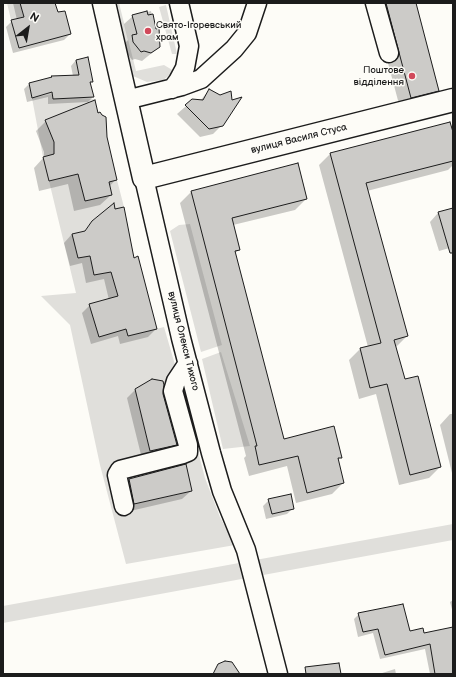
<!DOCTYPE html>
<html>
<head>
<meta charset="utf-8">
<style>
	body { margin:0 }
	#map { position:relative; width:456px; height:677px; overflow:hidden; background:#fdfcf7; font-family:"Balsamiq Sans",sans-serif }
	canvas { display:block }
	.frame { position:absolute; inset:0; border:4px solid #1c1c1c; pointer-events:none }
	.north { position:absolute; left:8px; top:8px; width:40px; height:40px; -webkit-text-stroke:3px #fdfcf7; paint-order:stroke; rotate:31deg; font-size:11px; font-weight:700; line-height:16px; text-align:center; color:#1c1c1c }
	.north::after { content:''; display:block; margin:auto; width:14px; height:18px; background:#1c1c1c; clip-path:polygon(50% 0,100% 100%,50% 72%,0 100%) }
</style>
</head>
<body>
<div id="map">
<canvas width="456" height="677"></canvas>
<div class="frame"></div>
<div class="north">N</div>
</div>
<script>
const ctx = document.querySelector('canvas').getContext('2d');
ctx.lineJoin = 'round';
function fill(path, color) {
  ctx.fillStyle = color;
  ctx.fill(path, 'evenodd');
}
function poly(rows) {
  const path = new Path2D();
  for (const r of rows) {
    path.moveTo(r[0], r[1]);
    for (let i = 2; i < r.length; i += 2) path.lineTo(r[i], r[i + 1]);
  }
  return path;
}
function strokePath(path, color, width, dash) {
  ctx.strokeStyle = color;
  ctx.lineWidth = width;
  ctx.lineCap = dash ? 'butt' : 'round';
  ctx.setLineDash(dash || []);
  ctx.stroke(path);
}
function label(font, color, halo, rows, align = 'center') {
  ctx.font = font + ' "Balsamiq Sans",sans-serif';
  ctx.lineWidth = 3;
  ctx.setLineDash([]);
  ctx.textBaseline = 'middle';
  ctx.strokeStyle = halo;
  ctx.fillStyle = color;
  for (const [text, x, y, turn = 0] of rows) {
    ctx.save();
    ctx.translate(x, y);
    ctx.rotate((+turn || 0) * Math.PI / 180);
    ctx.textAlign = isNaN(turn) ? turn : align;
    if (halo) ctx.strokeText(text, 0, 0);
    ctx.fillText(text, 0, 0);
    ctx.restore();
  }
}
const green = poly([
	[7,3,20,3,24,17,11,20],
	[117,3,119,3,136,71,164,65,174,71,170,75,163,80,147,82,133,76],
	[166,5,177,54,172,54,159,7],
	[74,86,81,98,94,99,98,113,82,119,56,145,54,154,43,157,32,98,52,94,53,99,74,98],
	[78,174,85,201,112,195,109,182,117,180,124,207,109,210,109,213,99,215,92,221,85,231,72,234,78,258,90,256,94,275,111,271,128,336,164,327,178,375,174,379,169,391,184,448,110,468,120,509,129,506,122,474,127,473,135,504,192,491,185,460,196,457,177,390,180,383,205,478,220,517,235,545,126,564,100,465,70,325,41,296,76,293,49,181],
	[103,300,112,333,99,336,90,304],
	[152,379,163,381,179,445,150,452,135,389],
	[190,224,222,345,201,352,170,231,179,225],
	[221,352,250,446,223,449,202,359],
	[453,524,453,540,3,623,3,606]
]);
const shadow = poly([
	[13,3,54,3,57,14,70,34,64,40,13,53,6,27,12,21,17,20],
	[372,3,415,3,438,90,427,101,400,108],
	[151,11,159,47,142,61,135,59,132,60,125,50,124,44,128,40,124,24,133,16],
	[76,60,92,81,89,84,93,97,88,102,48,104,48,97,27,102,24,89,29,84,50,78,52,77,73,76,71,66],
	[209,90,222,125,213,134,200,137,177,114,193,100,200,101],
	[46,121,106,137,116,179,109,187,111,195,100,205,74,211,68,184,39,191,34,168,44,157,44,152,36,131],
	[450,123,453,136,453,165,448,170,367,191,407,336,396,347,404,381,440,467,429,478,399,485,376,394,359,399,349,360,360,349,368,347,319,165,330,154],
	[297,164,306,199,295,210,233,225,239,250,234,254,284,440,341,457,337,460,343,483,332,494,296,503,287,466,249,476,244,458,246,456,180,203,191,192],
	[453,209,453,247,439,251,430,222,438,213],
	[72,234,133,259,156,329,148,337,120,344,118,336,91,344,82,313,90,305,109,300,104,279,86,283,82,263,70,266,64,243],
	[135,390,162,394,176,444,167,453,142,459,127,398],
	[450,414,453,414,452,473,440,425],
	[185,465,191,491,182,499,126,512,121,488,129,480],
	[269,500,293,508,287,514,266,519,263,506],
	[453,600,453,613,450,602],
	[359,614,409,632,423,634,453,628,453,674,430,674,425,649,380,659,373,633,358,637,354,619],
	[395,669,396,674,378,674,379,674]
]);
const building = poly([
	[20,3,55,3,58,12,65,11,71,34,19,48,11,20,24,17,20,3],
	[386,3,416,3,439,91,411,98,386,3],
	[147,11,148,15,153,14,156,29,159,28,160,47,151,53,144,51,141,52,133,42,132,35,137,34,132,15,147,11],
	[88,57,93,82,90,82,94,97,53,99,52,92,32,98,29,83,52,77,51,76,79,75,76,60,88,57],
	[209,89,220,95,231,91,232,100,242,97,223,126,209,129,185,105,192,99,203,100,209,89],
	[95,100,98,113,100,112,102,115,106,117,107,137,117,180,109,182,112,195,85,201,78,174,49,181,43,157,54,154,54,142,45,120,95,100],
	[450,122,453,132,453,161,366,183,408,336,394,340,405,379,418,376,441,467,410,475,387,384,370,388,360,348,381,343,330,153,450,122],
	[298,163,307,199,232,218,240,250,235,251,284,439,334,426,342,458,338,458,344,483,307,493,298,456,259,465,255,446,257,446,191,191,298,163],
	[114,203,115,209,124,207,134,258,138,256,157,329,128,336,126,329,99,337,89,304,118,296,111,272,94,275,90,256,78,258,72,234,85,231,92,221,114,203],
	[453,208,453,253,450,253,438,212,453,208],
	[152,379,163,381,164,385,163,394,177,445,150,451,135,389,152,379],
	[186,464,192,491,134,504,129,479,186,464],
	[291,494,294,509,272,514,268,499,291,494],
	[403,604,410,631,423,628,424,633,453,627,453,674,435,674,430,644,385,655,378,629,363,632,358,613,403,604],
	[225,661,232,662,240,674,213,674,218,664,225,661],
	[339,663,341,674,306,674,305,667,339,663]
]);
const minor = poly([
	[375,3,389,53],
	[172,89,178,81,185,68,189,46,179,3],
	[126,100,182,86,201,79,234,49,247,33,257,3],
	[144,178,181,338,211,453,222,491,246,550,278,674],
	[124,506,117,475,120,470,183,454,188,452,188,445,173,391,176,381,188,363]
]);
const major = poly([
	[104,3,144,178,453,100]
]);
const markers = [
	[148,31,4,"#d1495b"],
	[412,76,4,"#d1495b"]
];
const poiNames = [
	["Свято-Ігоревський",156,25],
	["храм",156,37],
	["Поштове",404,70,"right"],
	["відділення",404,82,"right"]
];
const streetNames = [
	["вулиця Василя Стуса",299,139,-14],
	["вулиця Олекси Тихого",183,341,76]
];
fill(green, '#e0dfdb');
fill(shadow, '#0003');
fill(building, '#cccbc8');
strokePath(building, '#1c1c1c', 1);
strokePath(minor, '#1c1c1c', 21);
strokePath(major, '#1c1c1c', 25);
strokePath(minor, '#fdfcf7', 18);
strokePath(major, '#fdfcf7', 22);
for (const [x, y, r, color] of markers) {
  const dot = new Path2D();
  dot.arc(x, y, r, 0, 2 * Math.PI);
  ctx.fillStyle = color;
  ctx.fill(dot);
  strokePath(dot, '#fdfcf7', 1.5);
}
label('10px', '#1c1c1c', '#fdfcf7', poiNames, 'left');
label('10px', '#1c1c1c', '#fdfcf7', streetNames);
</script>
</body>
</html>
